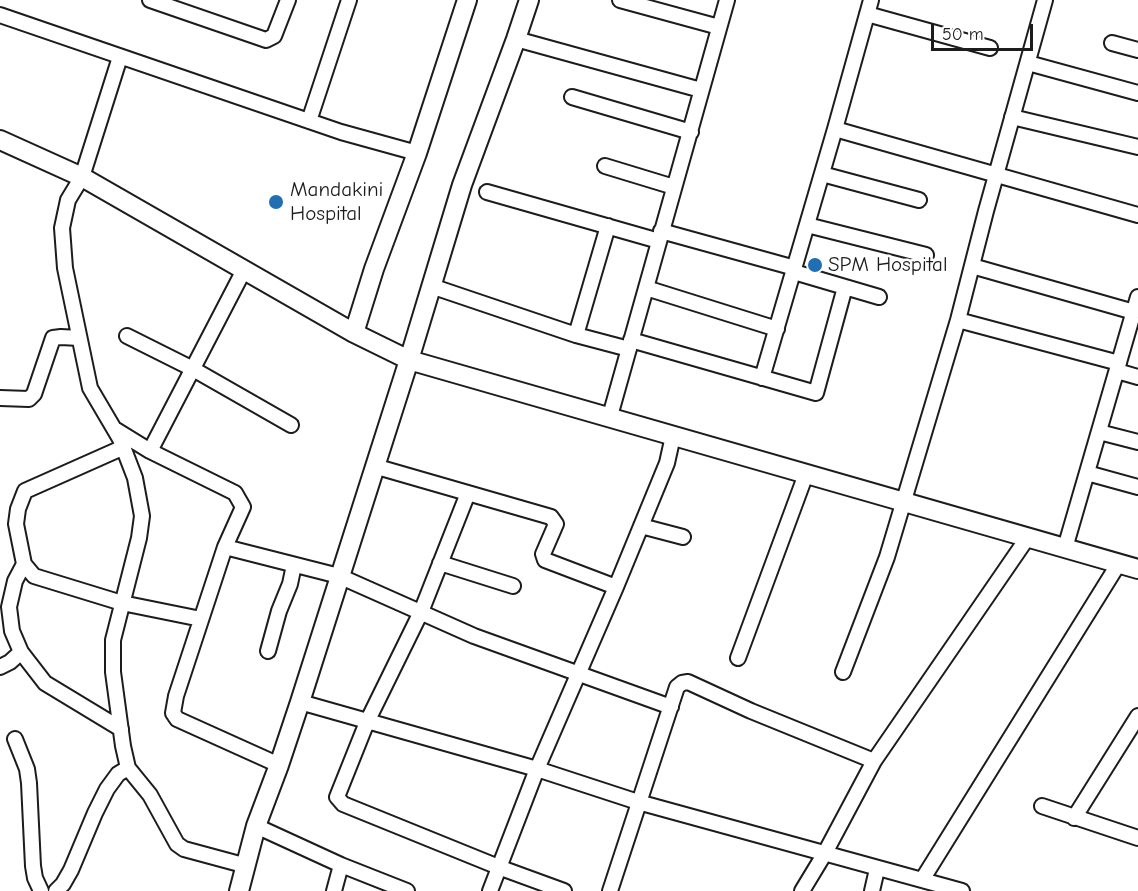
<!DOCTYPE html>
<html>
<head>
<meta charset="utf-8">
<style>
	body { margin:0 }
	#map { position:relative; width:1138px; height:891px; overflow:hidden; background:#fff; font-family:"Comic Neue",sans-serif }
	canvas { display:block }
	.scale { position:absolute; left:931px; top:24px; width:102px; height:27px; box-sizing:border-box; border:3px solid #1c1c1c; border-top:0; padding-left:8px; font-size:18px; line-height:21px; white-space:nowrap; color:#1c1c1c; -webkit-text-stroke:4px #fff; paint-order:stroke }
</style>
</head>
<body>
<div id="map">
<canvas width="1138" height="891"></canvas>
<div class="scale">50 m</div>
</div>
<script>
const ctx = document.querySelector('canvas').getContext('2d');
ctx.lineJoin = 'round';
function poly(rows) {
  const path = new Path2D();
  for (const r of rows) {
    path.moveTo(r[0], r[1]);
    for (let i = 2; i < r.length; i += 2) path.lineTo(r[i], r[i + 1]);
  }
  return path;
}
function strokePath(path, color, width, dash) {
  ctx.strokeStyle = color;
  ctx.lineWidth = width;
  ctx.lineCap = dash ? 'butt' : 'round';
  ctx.setLineDash(dash || []);
  ctx.stroke(path);
}
function label(font, color, halo, rows, align = 'center') {
  ctx.font = font + ' "Comic Neue",sans-serif';
  ctx.lineWidth = 5;
  ctx.setLineDash([]);
  ctx.textBaseline = 'middle';
  ctx.strokeStyle = halo;
  ctx.fillStyle = color;
  for (const [text, x, y, turn = 0] of rows) {
    ctx.save();
    ctx.translate(x, y);
    ctx.rotate((+turn || 0) * Math.PI / 180);
    ctx.textAlign = isNaN(turn) ? turn : align;
    if (halo) ctx.strokeText(text, 0, 0);
    ctx.fillText(text, 0, 0);
    ctx.restore();
  }
}
const minor = poly([
	[150,0,266,40,274,36,288,0],
	[620,0,719,27],
	[867,14,990,48],
	[0,15,341,132,417,153],
	[516,39,701,90],
	[1112,43,1138,50],
	[120,57,82,177,68,200,62,228,65,268,90,388,120,439,135,478,142,516,139,538,113,640,113,672,123,746,128,768,150,795,177,844,184,849,247,866],
	[1028,63,1138,93],
	[572,97,691,132],
	[1012,117,1138,147],
	[309,121,349,0],
	[835,129,1138,215],
	[605,166,674,187],
	[822,174,919,200],
	[487,192,659,241],
	[807,225,926,255],
	[608,226,576,335,629,349],
	[661,231,795,268],
	[972,266,1134,312],
	[794,272,879,297],
	[431,286,576,335],
	[646,288,777,329],
	[958,320,1119,363],
	[127,336,193,369,291,425],
	[631,340,816,393,845,287],
	[1117,371,1138,377],
	[762,378,835,129,871,0],
	[0,398,29,399,34,394,53,338,61,337,79,338],
	[610,416,727,0],
	[116,430,150,451,235,493,243,507,225,547,339,576,474,636,671,707],
	[1099,432,1138,442],
	[124,447,25,491,18,509,16,524,24,564,34,576,122,603,201,619],
	[150,451,244,270],
	[374,466,551,517,556,524,543,554,545,560,616,587],
	[1087,473,1138,487],
	[468,493,421,612,367,722,337,797,343,804,501,868,564,891],
	[641,526,683,537],
	[225,547,176,696,173,713,177,719,279,765],
	[1065,548,1138,297],
	[440,563,513,586],
	[24,564,15,581,9,607,12,631,21,652,45,683,121,729],
	[268,651,279,611,290,584,294,565],
	[738,658,806,474],
	[0,667,10,662,21,652],
	[843,672,887,557,958,320,986,211,1045,0],
	[300,702,537,769,638,802,962,891],
	[15,739,27,769,29,783,33,866,35,878,41,891],
	[1042,806,1138,838],
	[1074,818,1138,716],
	[256,826,341,865,407,891],
	[922,880,1119,563],
	[56,891,63,884,71,870,95,813,107,789,118,774,128,768],
	[334,891,341,865],
	[490,891,537,769,616,587,667,463,673,436],
	[610,891,677,687,682,683,688,682,751,711,874,761],
	[802,891,825,853,874,761,1028,537],
	[872,891,877,869]
]);
const tertiary = poly([
	[0,140,82,177,354,333,409,360,1138,569],
	[354,333,374,269,417,153,467,0],
	[239,891,256,826,279,765,300,702,409,360,462,185,516,39,529,0]
]);
const markers = [
	[276,202,8,"#1f6fb2"],
	[815,265,8,"#1f6fb2"]
];
const poiNames = [
	["Mandakini",290,190],
	["Hospital",290,214],
	["SPM Hospital",828,265]
];
strokePath(minor, '#1c1c1c', 18);
strokePath(tertiary, '#1c1c1c', 22);
strokePath(minor, '#fff', 14);
strokePath(tertiary, '#fff', 18);
for (const [x, y, r, color] of markers) {
  const dot = new Path2D();
  dot.arc(x, y, r, 0, 2 * Math.PI);
  ctx.fillStyle = color;
  ctx.fill(dot);
  strokePath(dot, '#fff', 2);
}
label('21px', '#1c1c1c', '#fff', poiNames, 'left');
</script>
</body>
</html>
